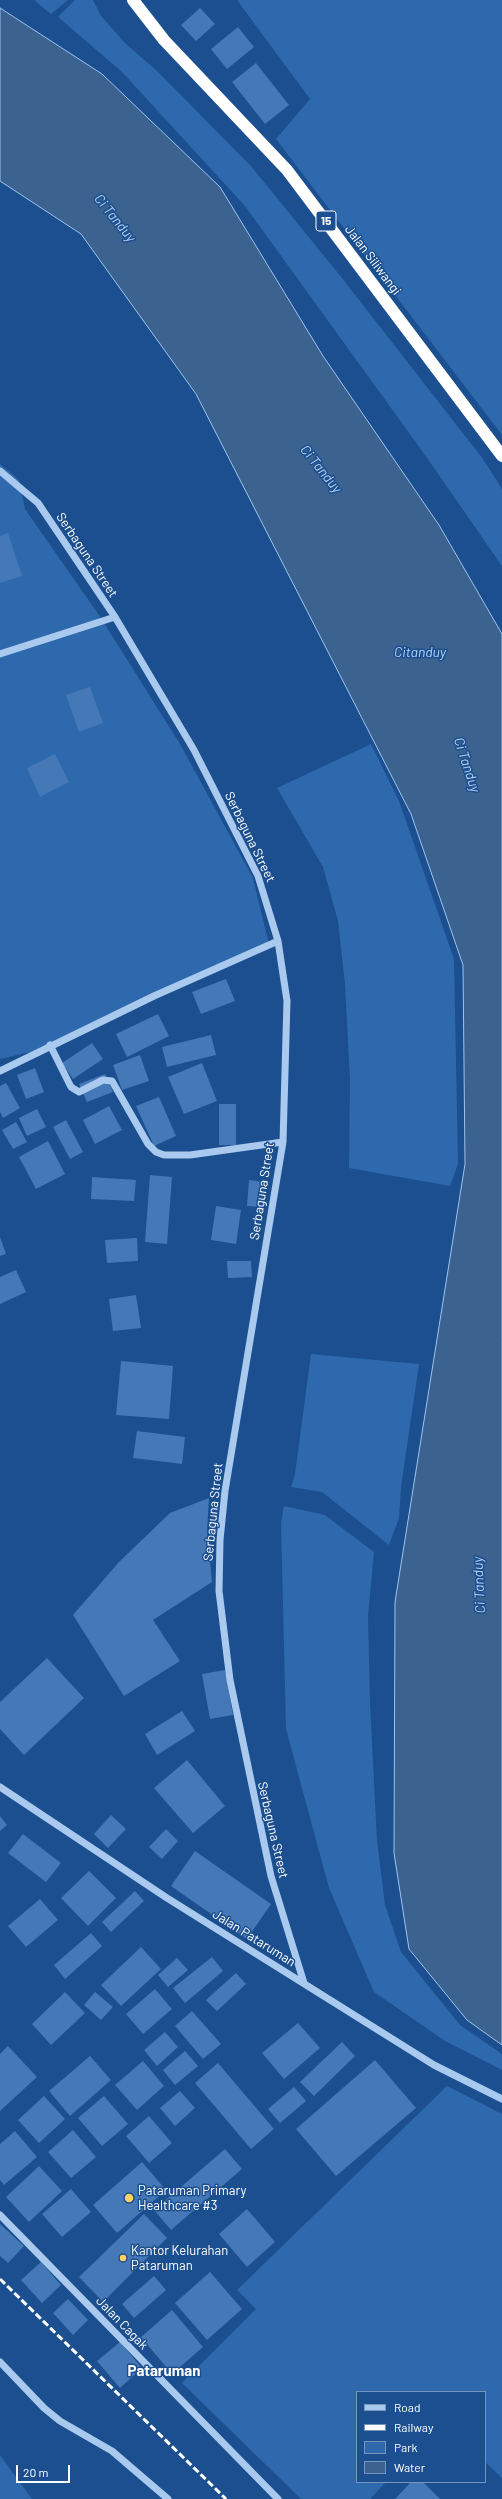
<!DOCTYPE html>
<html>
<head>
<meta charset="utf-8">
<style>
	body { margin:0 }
	#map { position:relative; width:502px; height:2499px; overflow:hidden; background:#1b4f8f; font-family:Barlow,sans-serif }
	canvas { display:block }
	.legend { position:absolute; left:356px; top:2391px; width:130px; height:92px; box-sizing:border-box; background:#1b4f8f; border:1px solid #7695bc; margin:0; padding:5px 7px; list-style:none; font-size:12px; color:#fff }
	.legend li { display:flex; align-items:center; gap:8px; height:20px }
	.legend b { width:20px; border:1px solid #7695bc }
	.scale { position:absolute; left:16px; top:2465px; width:54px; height:18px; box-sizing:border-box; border:2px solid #fff; border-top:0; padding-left:5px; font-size:12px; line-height:14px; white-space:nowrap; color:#fff; -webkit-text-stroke:3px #1b4f8f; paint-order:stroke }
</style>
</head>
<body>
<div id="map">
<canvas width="502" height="2499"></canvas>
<ul class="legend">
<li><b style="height:5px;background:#a9c9ee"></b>Road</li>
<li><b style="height:5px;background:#fff"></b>Railway</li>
<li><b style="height:11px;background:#2e69ad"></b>Park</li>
<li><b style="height:11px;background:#3c6290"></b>Water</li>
</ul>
<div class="scale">20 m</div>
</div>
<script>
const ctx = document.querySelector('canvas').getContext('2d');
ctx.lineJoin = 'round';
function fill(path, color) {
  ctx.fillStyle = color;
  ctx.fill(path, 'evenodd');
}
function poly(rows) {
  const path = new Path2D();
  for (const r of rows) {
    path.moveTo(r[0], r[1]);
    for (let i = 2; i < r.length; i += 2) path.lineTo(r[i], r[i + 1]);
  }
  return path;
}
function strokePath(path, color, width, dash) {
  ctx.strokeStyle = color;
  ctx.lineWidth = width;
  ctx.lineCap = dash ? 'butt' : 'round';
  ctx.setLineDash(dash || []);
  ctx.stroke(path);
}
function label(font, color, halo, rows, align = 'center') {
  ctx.font = font + ' Barlow,sans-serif';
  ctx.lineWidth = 3;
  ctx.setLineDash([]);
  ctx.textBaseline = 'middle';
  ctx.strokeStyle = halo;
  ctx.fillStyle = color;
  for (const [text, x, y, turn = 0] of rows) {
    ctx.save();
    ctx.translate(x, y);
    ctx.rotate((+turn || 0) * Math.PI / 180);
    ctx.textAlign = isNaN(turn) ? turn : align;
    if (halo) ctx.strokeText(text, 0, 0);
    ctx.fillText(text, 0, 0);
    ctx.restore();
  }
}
const green = poly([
	[34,0,68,0,51,14],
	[75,0,93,0,101,16,126,44,156,70,251,166,342,278,483,459,502,489,502,566,425,455,245,206,122,72,58,17],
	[237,0,502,0,502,435,276,139,310,99],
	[0,464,19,480,25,509,101,618,180,744,253,878,269,944,30,1052,0,1059],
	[371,744,399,801,454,959,458,1164,450,1186,349,1168,350,1080,345,984,338,921,323,867,277,788],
	[311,1354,419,1364,401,1487,399,1518,389,1545,322,1492,291,1487,295,1474],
	[284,1506,325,1515,374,1552,368,1616,370,1703,377,1841,385,1905,401,1952,460,2025,502,2054,502,2070,445,2041,374,1992,329,1888,286,1729,281,1523],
	[447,2086,502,2114,502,2478,485,2462,485,2392,357,2392,357,2482,386,2482,370,2499,301,2499,182,2383,256,2309,237,2290],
	[0,2455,32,2499,0,2499]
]);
const water = poly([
	[0,8,102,74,220,187,323,356,439,525,502,634,502,2045,467,2020,409,1949,394,1853,395,1602,465,1164,463,965,411,814,196,394,81,234,0,181,0,8]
]);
const building = poly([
	[200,8,215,24,196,41,181,25],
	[238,27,254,47,227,69,211,49],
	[256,63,289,105,265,124,232,82],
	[8,533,22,576,0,583,0,536],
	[90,687,103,723,79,732,66,695],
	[55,754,69,782,40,797,27,768],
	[226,979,235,1001,201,1014,192,992],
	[158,1014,169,1036,127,1057,116,1034],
	[211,1035,216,1055,167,1067,162,1047],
	[92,1043,103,1059,73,1079,62,1063],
	[140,1055,149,1081,122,1090,113,1065],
	[202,1063,217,1101,184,1114,168,1077],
	[35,1068,44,1092,26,1099,17,1075],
	[105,1074,113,1092,87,1102,79,1084],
	[6,1083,20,1108,3,1118,0,1112,0,1086],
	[159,1097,176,1136,154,1146,136,1106],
	[219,1104,236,1104,236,1145,219,1145],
	[109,1106,122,1130,95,1144,83,1120],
	[37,1109,46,1127,27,1136,19,1118],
	[66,1120,83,1152,70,1159,53,1127],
	[16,1122,27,1142,13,1149,2,1130],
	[48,1141,65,1174,36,1189,19,1157],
	[150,1175,172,1177,167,1244,145,1242],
	[92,1177,136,1180,134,1201,91,1199],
	[249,1180,264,1182,263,1207,247,1206],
	[216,1206,241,1210,236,1244,211,1240],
	[0,1237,6,1254,0,1256],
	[137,1238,138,1261,107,1263,105,1240],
	[227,1261,251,1261,252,1277,228,1278],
	[16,1270,26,1292,0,1304,0,1277],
	[136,1295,141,1328,113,1331,109,1299],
	[121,1361,173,1366,169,1419,116,1415],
	[137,1431,185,1437,182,1464,133,1458],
	[209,1498,207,1531,212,1582,153,1620,180,1661,124,1696,73,1615,119,1562,170,1513],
	[47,1658,84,1698,24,1755,0,1729,0,1702],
	[225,1670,233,1715,210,1719,202,1674],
	[182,1711,195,1731,157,1755,145,1734],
	[187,1760,225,1806,193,1833,154,1788],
	[111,1815,126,1829,108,1848,94,1834],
	[0,1816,7,1825,0,1831],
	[166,1829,178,1841,162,1859,149,1847],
	[23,1834,61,1863,46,1882,8,1853],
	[195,1851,271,1904,247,1939,171,1886],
	[89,1871,116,1898,88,1926,61,1898],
	[135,1891,144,1901,111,1932,102,1922],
	[40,1899,58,1920,26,1947,8,1926],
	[91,1933,102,1946,65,1979,54,1965],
	[141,1947,161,1969,121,2006,101,1985],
	[212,1957,223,1971,185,2003,173,1988],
	[177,1958,188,1970,168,1987,158,1975],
	[236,1973,246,1984,217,2011,206,2000],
	[155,1989,172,2009,143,2034,126,2014],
	[65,1992,85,2013,51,2045,32,2024],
	[95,1992,113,2007,101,2020,84,2005],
	[192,2011,221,2044,203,2059,175,2026],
	[298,2023,320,2048,284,2079,262,2053],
	[165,2032,178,2047,157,2066,144,2050],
	[342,2042,355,2056,314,2096,300,2082],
	[8,2046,37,2077,0,2111,0,2054],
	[185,2051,198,2066,175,2085,163,2070],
	[90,2056,111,2080,70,2116,49,2091],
	[375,2060,416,2108,336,2176,296,2129],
	[143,2061,164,2086,137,2110,115,2085],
	[218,2063,274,2129,251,2149,195,2083],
	[294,2087,306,2101,280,2123,268,2109],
	[180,2091,195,2108,175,2126,160,2108],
	[44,2096,65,2119,39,2143,18,2120],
	[104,2096,128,2124,102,2146,78,2118],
	[149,2116,172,2143,149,2163,126,2136],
	[73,2130,96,2157,71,2178,48,2152],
	[15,2131,37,2157,4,2185,0,2180,0,2144],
	[225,2149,242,2169,171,2230,154,2210],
	[142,2162,166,2190,117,2233,93,2205],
	[39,2166,62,2191,29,2222,6,2197],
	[71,2189,91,2212,62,2237,42,2214],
	[247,2209,275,2242,247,2267,219,2234],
	[144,2214,167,2238,103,2302,79,2277],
	[0,2224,24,2246,8,2263,0,2256],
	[41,2262,61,2285,42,2303,21,2280],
	[210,2272,242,2309,207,2340,175,2303],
	[154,2276,166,2290,134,2318,122,2304],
	[68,2299,88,2320,73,2335,53,2313],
	[172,2310,203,2347,172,2374,141,2337],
	[120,2342,142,2368,120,2388,97,2361],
	[411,2482,423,2482,440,2499,395,2499]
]);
const minor = poly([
	[0,471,38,503,115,617,194,750,258,876,278,941,287,1001,283,1142,225,1491,220,1540,219,1591,230,1680,271,1876,304,1983],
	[0,654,115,617],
	[50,1045,71,1087,79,1092,103,1080,112,1081,148,1144,156,1152,164,1155,190,1155,283,1142],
	[0,1071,154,996,278,941],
	[0,1787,167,1898,434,2065,502,2099],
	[0,2215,278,2499],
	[0,2362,44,2408,60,2421,112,2451,168,2499]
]);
const highway = poly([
	[133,0,164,40,287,170,502,456]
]);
const rail = poly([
	[0,2279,226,2499]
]);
const markers = [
	[129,2198,5,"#ffd166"],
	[123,2258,4,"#ffd166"]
];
const shields = [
	[326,221,20]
];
const shieldNames = [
	["15",326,221]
];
const streetNames = [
	["Jalan Siliwangi",373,260,53],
	["Serbaguna Street",87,555,56],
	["Serbaguna Street",250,837,64],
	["Serbaguna Street",262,1191,-81],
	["Serbaguna Street",213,1512,-84],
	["Serbaguna Street",273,1830,77],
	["Jalan Pataruman",254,1938,32],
	["Jalan Cagak",122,2323,46]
];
const poiNames = [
	["Pataruman Primary",138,2191],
	["Healthcare #3",138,2206],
	["Kantor Kelurahan",131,2251],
	["Pataruman",131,2266]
];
const waterNames = [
	["Ci Tanduy",115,218,51],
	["Ci Tanduy",321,469,51],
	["Citanduy",420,652],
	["Ci Tanduy",467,765,72],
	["Ci Tanduy",479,1585,-93]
];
const quarterNames = [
	["Pataruman",164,2371]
];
fill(green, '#2e69ad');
fill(water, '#3c6290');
strokePath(water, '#9cc4f0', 1);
fill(building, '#4478b7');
strokePath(minor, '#a9c9ee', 7);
strokePath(highway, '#fff', 12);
strokePath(rail, '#fff', 3, [7, 3]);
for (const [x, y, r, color] of markers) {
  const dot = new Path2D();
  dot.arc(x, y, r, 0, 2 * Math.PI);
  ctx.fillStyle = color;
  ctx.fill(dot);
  strokePath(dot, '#1b4f8f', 1.5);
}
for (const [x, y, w] of shields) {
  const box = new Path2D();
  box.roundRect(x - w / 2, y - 10, w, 20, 3);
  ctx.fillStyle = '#1b4f8f';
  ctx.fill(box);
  strokePath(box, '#fff', 1);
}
label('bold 12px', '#fff', null, shieldNames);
label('13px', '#fff', '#1b4f8f', streetNames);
label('13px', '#fff', '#1b4f8f', poiNames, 'left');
label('italic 14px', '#b5d3f5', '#1b4f8f', waterNames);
label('bold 15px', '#fff', '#1b4f8f', quarterNames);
</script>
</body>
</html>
